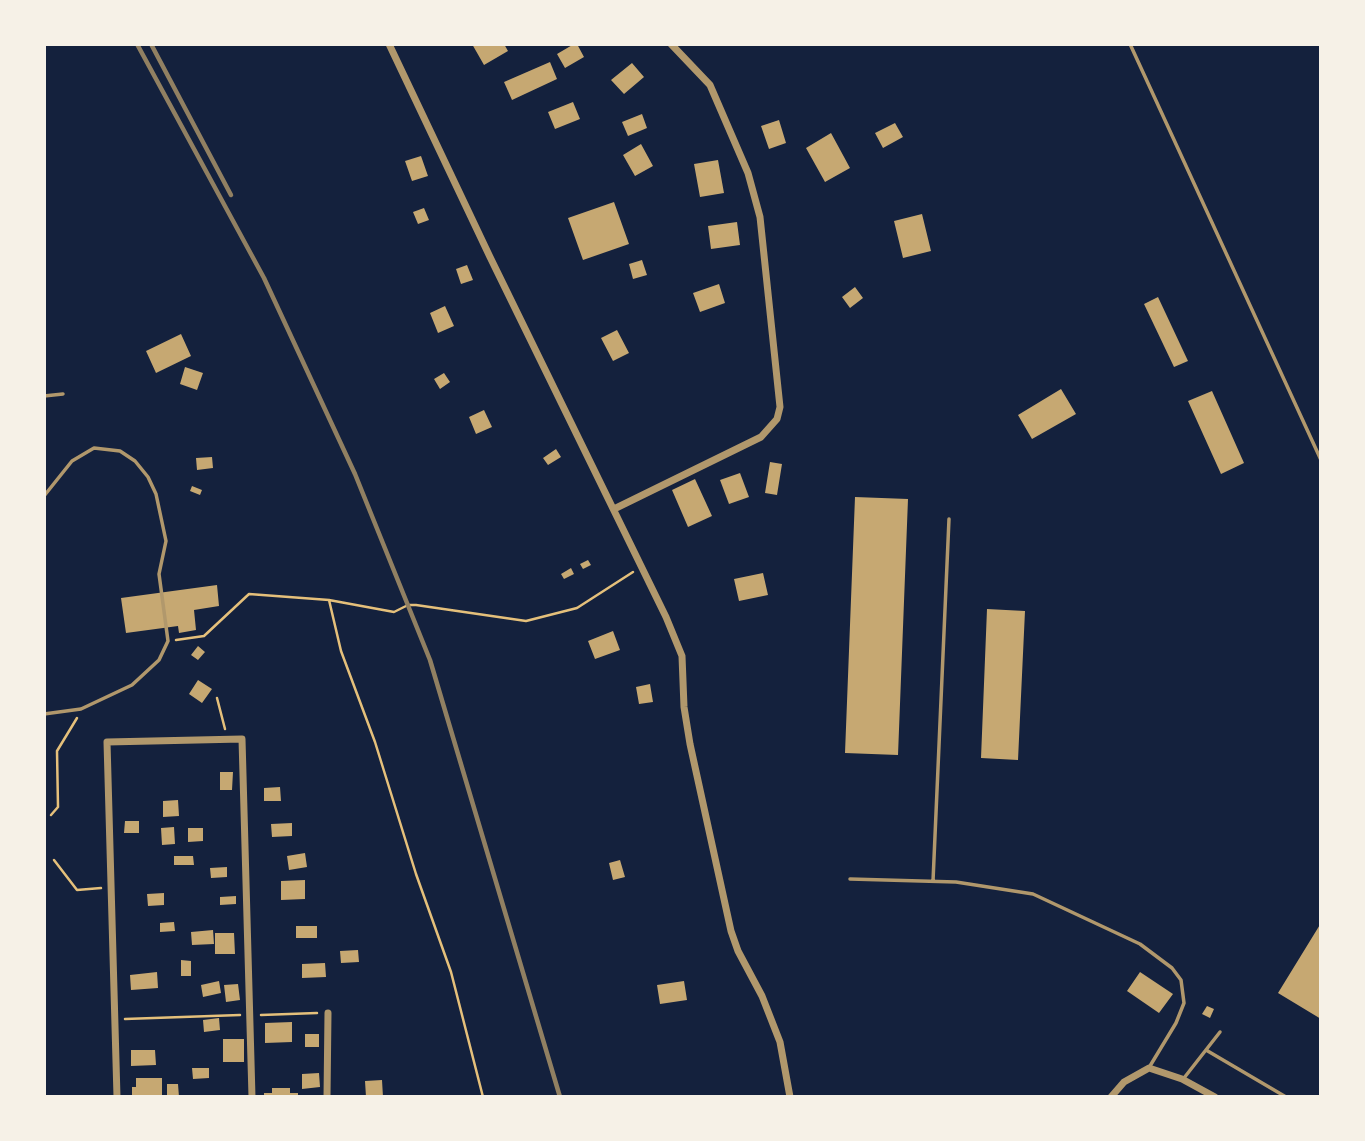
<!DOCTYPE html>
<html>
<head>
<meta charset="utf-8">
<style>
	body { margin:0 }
	#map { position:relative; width:1365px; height:1141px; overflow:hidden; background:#14213d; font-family:"IBM Plex Sans",sans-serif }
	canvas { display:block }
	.frame { position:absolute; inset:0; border:46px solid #f6f1e7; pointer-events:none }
</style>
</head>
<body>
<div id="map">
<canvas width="1365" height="1141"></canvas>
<div class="frame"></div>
</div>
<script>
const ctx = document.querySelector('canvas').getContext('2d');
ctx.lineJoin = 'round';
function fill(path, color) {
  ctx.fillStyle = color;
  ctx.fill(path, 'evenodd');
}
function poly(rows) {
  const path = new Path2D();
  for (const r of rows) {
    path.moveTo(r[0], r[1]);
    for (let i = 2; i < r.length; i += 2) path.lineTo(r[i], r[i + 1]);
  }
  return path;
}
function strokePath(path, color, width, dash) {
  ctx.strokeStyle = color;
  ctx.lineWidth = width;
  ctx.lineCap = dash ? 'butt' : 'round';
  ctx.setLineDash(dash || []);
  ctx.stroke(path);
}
const building = poly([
	[472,44,504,44,508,51,484,65],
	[574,44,577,44,584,57,565,68,557,54],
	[550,62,557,79,512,100,504,82],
	[632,63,644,77,624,94,611,80],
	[573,102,580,119,555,129,548,112],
	[642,114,647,128,628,136,622,122],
	[779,120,786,143,769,149,761,126],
	[895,123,903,137,883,148,875,133],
	[831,133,850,168,825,182,806,148],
	[641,144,653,166,635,176,623,155],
	[421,156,428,176,412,181,405,161],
	[718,160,724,193,700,197,694,164],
	[614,202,629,244,583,260,568,218],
	[424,208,429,220,418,224,413,212],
	[922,214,931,251,903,258,894,221],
	[737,222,740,245,711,249,708,226],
	[642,260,647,275,633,279,629,264],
	[467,265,473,280,461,284,456,269],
	[719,284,725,303,700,312,693,293],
	[855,287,863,298,850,308,842,297],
	[1158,297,1188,361,1174,367,1144,304],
	[445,306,454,326,438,333,430,313],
	[617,330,629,353,613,361,601,338],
	[181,334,191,356,156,373,146,351],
	[185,367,203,373,197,390,180,384],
	[444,373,450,382,440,389,434,379],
	[1061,389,1076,414,1032,439,1018,415],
	[1212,391,1244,463,1221,474,1188,401],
	[484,410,492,427,476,434,469,417],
	[556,449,561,457,548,465,543,458],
	[212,457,213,468,197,470,196,458],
	[770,462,782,464,777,495,765,493],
	[740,473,749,497,729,504,720,480],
	[695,479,712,516,688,527,672,490],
	[192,486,202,490,200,495,190,491],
	[855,497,908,499,898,755,845,753],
	[588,560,591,565,583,569,580,564],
	[571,568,574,574,564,579,561,574],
	[763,573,768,595,739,601,734,579],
	[217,585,219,606,194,610,196,630,179,633,178,626,126,633,121,598],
	[987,609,1025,611,1018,760,981,758],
	[613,631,620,650,595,659,588,641],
	[198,646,205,652,198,660,191,655],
	[198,680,212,689,202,703,189,694],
	[650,684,653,702,639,704,636,687],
	[220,772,233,772,232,790,220,790],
	[280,787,281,801,264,801,264,788],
	[178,800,179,816,163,817,163,801],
	[125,821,139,821,139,833,124,833],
	[292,823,292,836,272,837,271,824],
	[174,827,175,844,162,845,161,828],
	[188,828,203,828,203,841,188,842],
	[305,853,307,867,289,870,287,856],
	[174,856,193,856,194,865,174,865],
	[620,860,625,877,613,880,609,863],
	[227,867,227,877,211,878,210,868],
	[305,880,305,899,281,900,281,881],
	[164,893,164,905,148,906,147,894],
	[236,896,236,904,220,905,220,897],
	[174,922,175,931,160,932,160,923],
	[1321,923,1321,1019,1278,993],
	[296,926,317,926,317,938,296,938],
	[213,930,214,944,192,945,191,932],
	[215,933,234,933,235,954,215,954],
	[358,950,359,962,341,963,340,951],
	[181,960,191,961,191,976,181,976],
	[325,963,326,977,302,978,302,964],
	[157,972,158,988,131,990,130,975],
	[1140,972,1173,994,1159,1013,1127,991],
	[219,981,221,993,203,997,201,985],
	[684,981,687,1000,660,1004,657,985],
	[238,984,240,1000,226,1002,224,985],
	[1207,1006,1214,1009,1210,1018,1202,1014],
	[219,1018,220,1030,204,1032,203,1020],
	[292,1022,292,1042,265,1043,265,1023],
	[305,1034,319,1034,319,1047,305,1047],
	[223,1039,244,1039,244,1062,223,1062],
	[131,1050,155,1050,156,1065,131,1066],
	[192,1068,209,1068,209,1078,193,1079],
	[319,1073,320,1087,302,1089,302,1074],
	[136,1078,162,1078,162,1097,132,1097,132,1087,136,1087],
	[382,1080,383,1097,366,1097,365,1081],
	[167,1084,178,1084,179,1097,167,1097],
	[272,1088,290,1088,290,1093,298,1093,298,1097,264,1097,264,1093,272,1093]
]);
const path = poly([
	[329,600,341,651,375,742,416,874,451,972,483,1097],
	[176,640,204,636,249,594,329,600,394,612,408,605,416,605,526,621,577,608,633,572],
	[217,698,225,729],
	[51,815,58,807,57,751,77,718],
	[54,860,77,890,101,888],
	[261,1015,317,1013],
	[125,1019,240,1015]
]);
const service = poly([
	[1130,44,1321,460],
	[44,396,63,394],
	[44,496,72,461,94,448,120,451,135,461,148,477,156,494,166,541,159,574,168,641,159,660,132,685,81,709,44,714],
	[850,879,956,882,1033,894,1140,944,1172,968,1181,980,1184,1003,1176,1023,1150,1066],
	[933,881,949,519],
	[1206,1050,1286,1097],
	[1184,1078,1220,1032]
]);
const minor = poly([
	[389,44,490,257,666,617,682,656,684,707,690,744,731,931,738,951,762,996,780,1042,790,1097],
	[614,509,761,437,777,419,780,407,760,217,748,173,710,85,671,44],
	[117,1097,107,742,242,739,252,1097],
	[327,1097,328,1013],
	[1111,1097,1124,1082,1149,1068,1182,1079,1215,1097]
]);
const rail = poly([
	[137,44,264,278,355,474,430,660,560,1097],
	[151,44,231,195]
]);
fill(building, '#c6a872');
strokePath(path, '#e5c07b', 2.5);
strokePath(service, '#b1986c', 3.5);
strokePath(minor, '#b1986c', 7);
strokePath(rail, '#918062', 4.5);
</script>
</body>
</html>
